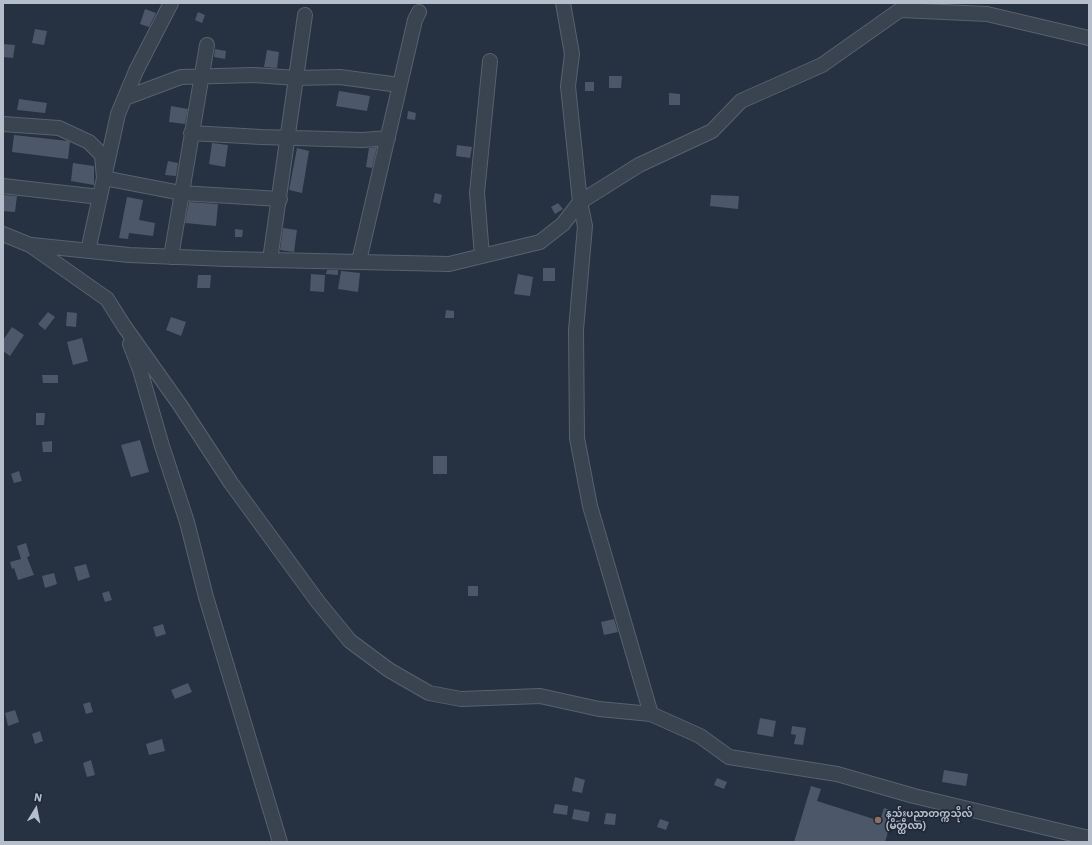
<!DOCTYPE html>
<html>
<head>
<meta charset="utf-8">
<style>
	body { margin:0 }
	#map { position:relative; width:1092px; height:845px; overflow:hidden; background:#263141; font-family:"IBM Plex Sans",sans-serif }
	canvas { display:block }
	.frame { position:absolute; inset:0; border:4px solid #b7becb; pointer-events:none }
	.north { position:absolute; left:16px; top:789px; width:40px; height:40px; -webkit-text-stroke:3px #1f2836; paint-order:stroke; rotate:10deg; font-size:11px; font-weight:700; line-height:16px; text-align:center; color:#b7becb }
	.north::after { content:''; display:block; margin:auto; width:14px; height:18px; background:#b7becb; clip-path:polygon(50% 0,100% 100%,50% 72%,0 100%) }
</style>
</head>
<body>
<div id="map">
<canvas width="1092" height="845"></canvas>
<div class="frame"></div>
<div class="north">N</div>
</div>
<script>
const ctx = document.querySelector('canvas').getContext('2d');
ctx.lineJoin = 'round';
function fill(path, color) {
  ctx.fillStyle = color;
  ctx.fill(path, 'evenodd');
}
function poly(rows) {
  const path = new Path2D();
  for (const r of rows) {
    path.moveTo(r[0], r[1]);
    for (let i = 2; i < r.length; i += 2) path.lineTo(r[i], r[i + 1]);
  }
  return path;
}
function strokePath(path, color, width, dash) {
  ctx.strokeStyle = color;
  ctx.lineWidth = width;
  ctx.lineCap = dash ? 'butt' : 'round';
  ctx.setLineDash(dash || []);
  ctx.stroke(path);
}
function label(font, color, halo, rows, align = 'center') {
  ctx.font = font + ' "IBM Plex Sans","Noto Sans Myanmar",sans-serif';
  ctx.lineWidth = 3.5;
  ctx.setLineDash([]);
  ctx.textBaseline = 'middle';
  ctx.strokeStyle = halo;
  ctx.fillStyle = color;
  for (const [text, x, y, turn = 0] of rows) {
    ctx.save();
    ctx.translate(x, y);
    ctx.rotate((+turn || 0) * Math.PI / 180);
    ctx.textAlign = isNaN(turn) ? turn : align;
    if (halo) ctx.strokeText(text, 0, 0);
    ctx.fillText(text, 0, 0);
    ctx.restore();
  }
}
const building = poly([
	[145,9,156,13,149,27,140,24],
	[198,12,205,15,202,23,195,20],
	[35,29,47,31,44,45,32,43],
	[3,44,15,45,13,58,3,57],
	[215,49,226,51,225,59,214,57],
	[267,50,279,52,277,68,264,67],
	[609,76,622,76,621,88,609,88],
	[585,82,594,82,594,91,585,91],
	[339,91,370,96,367,111,336,106],
	[669,93,680,94,680,105,669,105],
	[19,99,47,103,45,113,17,110],
	[171,106,188,109,185,124,169,122],
	[408,111,416,113,415,120,407,119],
	[14,135,68,141,70,142,68,159,12,152],
	[212,143,228,145,225,167,209,164],
	[457,145,472,147,470,158,456,156],
	[377,147,372,168,366,167,369,148],
	[297,148,309,151,302,193,289,190],
	[168,161,178,163,176,176,165,175],
	[73,163,94,166,94,185,71,181],
	[435,193,442,195,440,204,433,202],
	[3,195,17,196,15,212,3,211],
	[711,195,739,196,738,209,710,206],
	[127,197,143,200,139,220,155,223,153,236,129,233,128,239,119,238],
	[189,202,218,204,216,226,185,223],
	[558,203,563,209,555,214,551,207],
	[283,228,297,230,294,252,280,250],
	[235,229,243,230,242,237,235,237],
	[543,268,555,268,555,281,543,281],
	[327,270,338,270,338,275,326,274],
	[341,271,360,273,358,292,338,289],
	[311,274,325,275,324,292,310,291],
	[518,274,533,277,530,296,514,294],
	[198,275,211,275,210,288,197,288],
	[446,310,454,311,454,318,445,318],
	[48,312,55,317,45,330,38,324],
	[67,312,77,313,76,327,66,326],
	[171,317,186,322,181,336,166,330],
	[12,327,24,335,10,356,3,351,3,340],
	[82,338,88,361,73,365,67,342],
	[42,375,58,375,58,383,43,383],
	[36,413,45,413,44,425,36,425],
	[140,440,149,472,131,477,121,445],
	[52,441,52,452,43,452,42,442],
	[433,456,447,456,447,474,433,474],
	[19,471,22,481,14,483,11,474],
	[26,543,30,556,27,557,34,575,18,580,14,568,12,569,10,562,21,559,17,546],
	[86,564,90,577,78,581,74,567],
	[54,573,57,584,45,588,42,576],
	[468,586,478,586,478,596,468,596],
	[109,591,112,600,105,602,102,593],
	[614,619,618,632,604,635,601,622],
	[163,624,166,634,156,637,153,627],
	[188,683,192,692,175,699,171,690],
	[90,702,93,712,86,714,83,704],
	[15,710,19,722,8,726,5,713],
	[760,718,776,721,773,737,757,734],
	[792,726,806,728,803,745,794,744,796,735,791,734],
	[40,731,43,741,35,744,32,734],
	[162,739,165,751,149,755,146,744],
	[91,760,95,775,87,777,83,763],
	[944,770,968,774,966,786,942,782],
	[575,777,585,780,582,793,572,791],
	[717,778,727,782,724,789,714,785],
	[811,786,821,789,817,801,880,821,884,808,894,811,885,842,794,842],
	[555,804,568,806,567,815,553,813],
	[574,809,590,812,588,822,572,819],
	[606,813,616,814,615,825,604,824],
	[660,819,669,822,666,830,657,827]
]);
const minor = poly([
	[563,3,572,54,568,86,580,202,585,226,576,330,577,438,590,506,651,714],
	[125,98,181,77,254,75,296,78,340,77,399,85],
	[3,124,59,128,89,142,102,155,104,178,181,193,280,199],
	[191,133,261,137,363,140,388,138],
	[3,186,100,197],
	[3,234,30,245,107,299,124,326,180,405,231,483,318,602,350,641,389,670,429,693,461,699,540,696,599,709,651,714,700,736,729,757,837,774,914,796,1089,838],
	[32,245,129,255,227,259,449,264,540,242,563,224,580,202,639,165,712,131,741,101,822,65,900,10,987,14,1089,38],
	[88,251,118,114,136,71,171,3],
	[482,256,477,193,490,61],
	[171,257,207,45],
	[270,260,305,15],
	[359,261,415,20,419,12],
	[130,344,140,370,162,446,187,522,206,597,280,842]
]);
const markers = [
	[878,820,4,"#8d6e63"]
];
const poiNames = [
	["နည်းပညာတက္ကသိုလ်",886,814],
	["(မိတ္ထီလာ)",886,826]
];
fill(building, '#4c5869');
strokePath(minor, '#58616e', 16);
strokePath(minor, '#3a4350', 14);
for (const [x, y, r, color] of markers) {
  const dot = new Path2D();
  dot.arc(x, y, r, 0, 2 * Math.PI);
  ctx.fillStyle = color;
  ctx.fill(dot);
  strokePath(dot, '#1f2836', 1.5);
}
label('bold 10px', '#b7becb', '#1f2836', poiNames, 'left');
</script>
</body>
</html>
